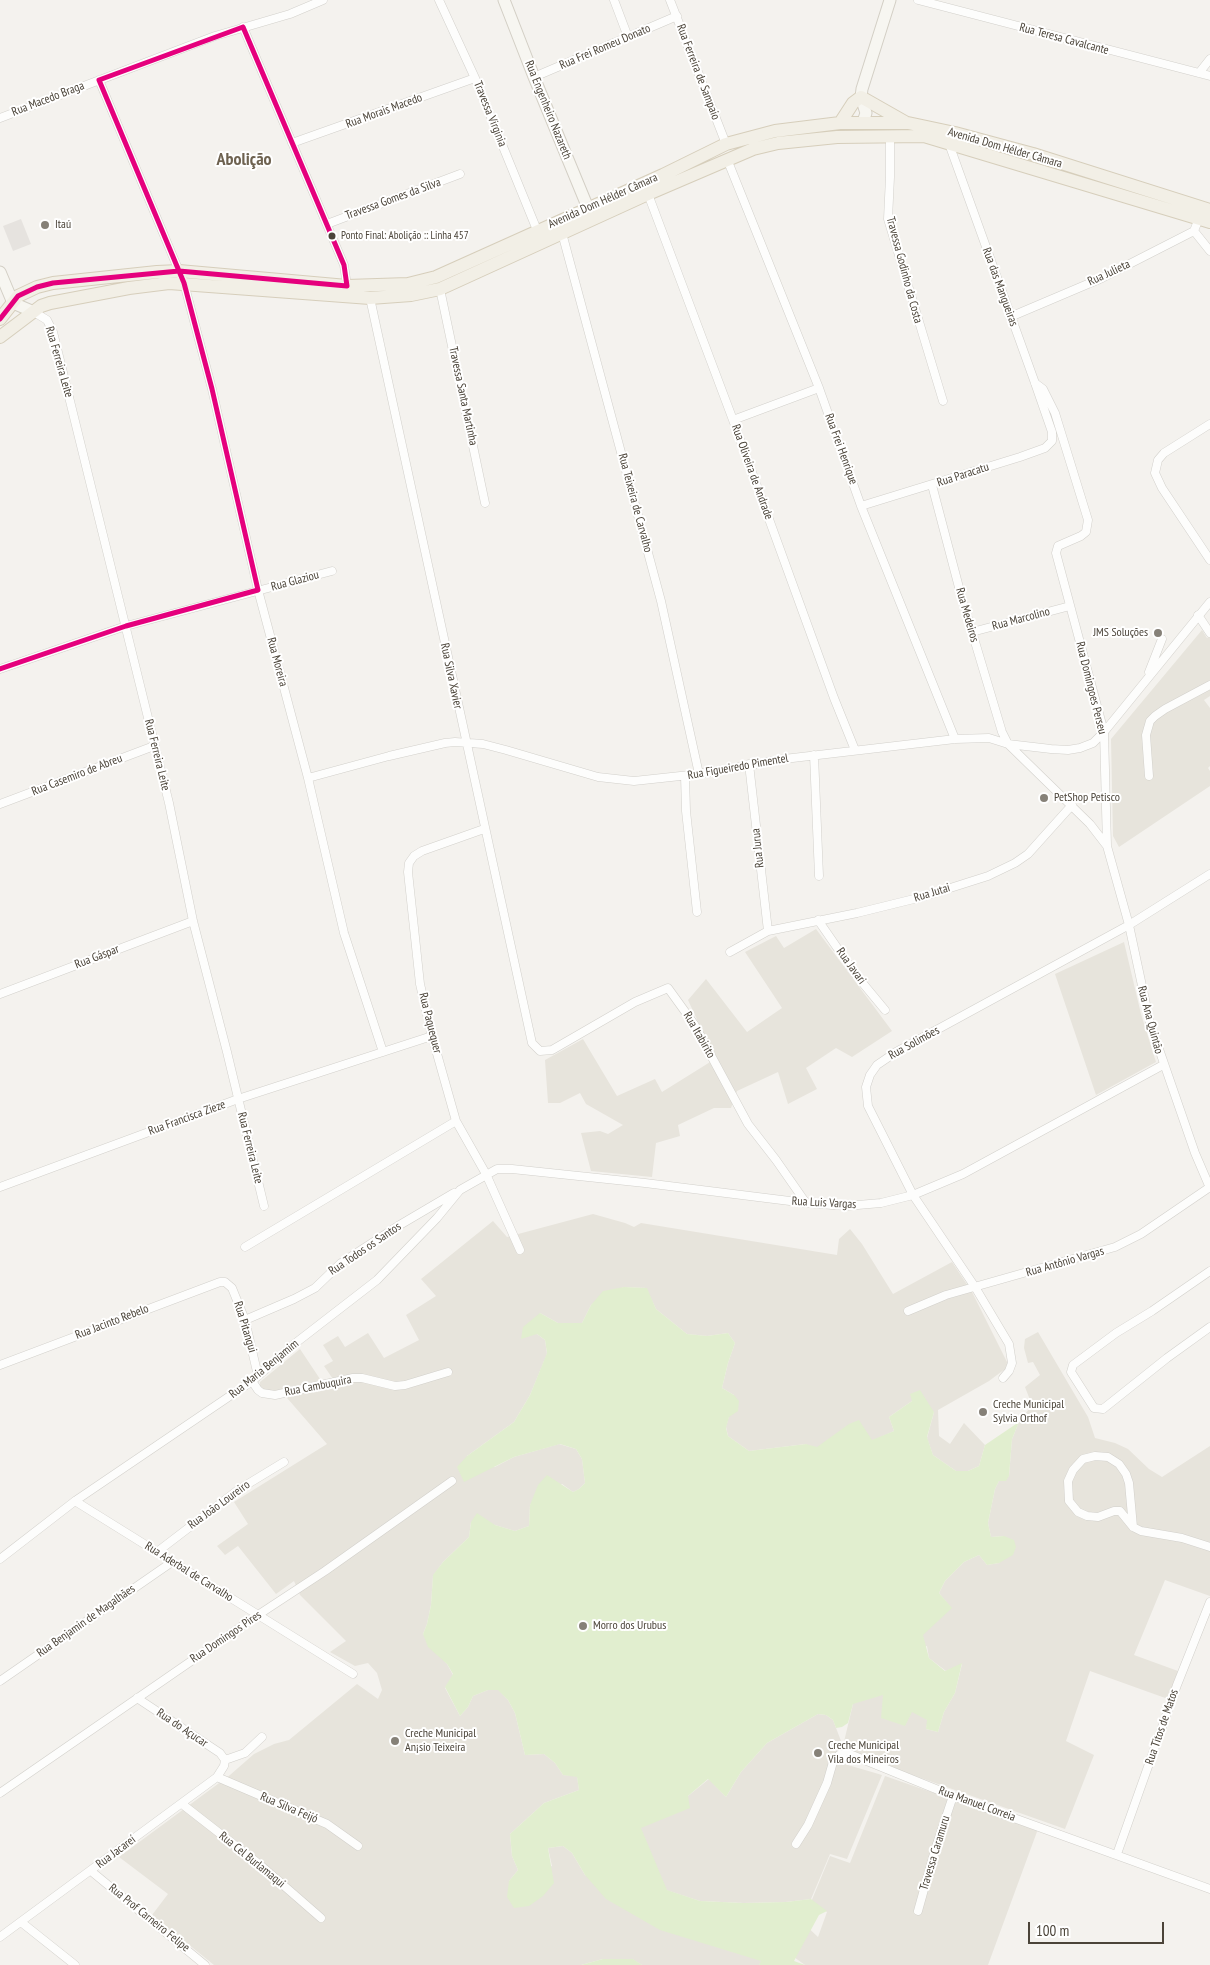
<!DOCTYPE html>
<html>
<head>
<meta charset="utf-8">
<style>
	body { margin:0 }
	#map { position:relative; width:1210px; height:1965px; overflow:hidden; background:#f4f2ee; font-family:"PT Sans Narrow",sans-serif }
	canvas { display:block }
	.scale { position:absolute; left:1028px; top:1922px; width:136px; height:22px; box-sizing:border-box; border:2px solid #4b4439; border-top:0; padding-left:6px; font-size:15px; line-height:18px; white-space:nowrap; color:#4b4439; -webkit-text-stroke:4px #fff; paint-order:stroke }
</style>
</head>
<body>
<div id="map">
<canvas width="1210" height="1965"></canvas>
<div class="scale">100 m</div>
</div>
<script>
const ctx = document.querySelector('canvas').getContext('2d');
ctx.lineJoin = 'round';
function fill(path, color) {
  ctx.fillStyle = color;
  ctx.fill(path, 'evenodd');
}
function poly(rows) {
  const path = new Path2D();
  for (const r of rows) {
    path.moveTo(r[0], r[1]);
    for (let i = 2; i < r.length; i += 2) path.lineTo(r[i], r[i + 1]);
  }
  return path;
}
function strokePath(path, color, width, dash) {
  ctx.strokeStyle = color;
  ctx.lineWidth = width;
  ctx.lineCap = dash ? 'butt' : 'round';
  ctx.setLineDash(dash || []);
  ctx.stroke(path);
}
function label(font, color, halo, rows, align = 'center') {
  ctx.font = font + ' "PT Sans Narrow",sans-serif';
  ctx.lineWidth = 4;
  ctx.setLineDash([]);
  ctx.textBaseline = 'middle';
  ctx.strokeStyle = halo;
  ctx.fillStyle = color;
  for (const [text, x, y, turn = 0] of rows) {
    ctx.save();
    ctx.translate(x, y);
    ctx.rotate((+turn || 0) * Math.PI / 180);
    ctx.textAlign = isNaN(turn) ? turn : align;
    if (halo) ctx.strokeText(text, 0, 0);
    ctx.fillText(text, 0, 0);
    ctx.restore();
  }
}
const residential = poly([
	[1202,630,1207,638,1210,636,1210,696,1204,700,1210,708,1210,766,1208,768,1210,771,1210,786,1119,847,1113,836,1111,739],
	[816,929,892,1031,852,1057,836,1048,806,1068,817,1089,788,1104,778,1072,737,1091,731,1108,714,1108,678,1125,680,1136,656,1143,652,1177,591,1171,581,1133,600,1131,608,1134,623,1125,586,1104,580,1093,560,1103,548,1103,545,1060,583,1039,617,1096,655,1079,662,1092,715,1059,688,1000,706,979,747,1032,782,1008,745,952,776,936,784,948],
	[1124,942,1141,1014,1156,1062,1096,1095,1055,974],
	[593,1214,625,1223,634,1227,641,1223,837,1255,839,1239,850,1229,862,1244,893,1294,952,1262,972,1292,1009,1366,989,1381,938,1410,939,1436,950,1444,964,1423,985,1445,979,1466,968,1471,956,1471,933,1455,927,1438,934,1412,912,1401,889,1417,894,1431,879,1438,820,1458,806,1444,749,1451,728,1436,726,1427,734,1395,722,1388,728,1363,735,1343,728,1333,707,1336,687,1334,656,1309,646,1288,624,1287,591,1305,582,1323,558,1323,540,1313,537,1334,545,1340,547,1354,530,1395,514,1422,467,1456,495,1467,514,1457,559,1444,576,1449,582,1459,585,1483,579,1489,573,1492,562,1484,530,1505,529,1526,515,1531,495,1525,471,1522,469,1537,443,1562,433,1576,431,1605,427,1624,423,1634,447,1664,453,1675,445,1688,460,1716,468,1707,473,1696,488,1690,498,1689,508,1700,515,1713,525,1755,544,1754,555,1763,563,1775,577,1776,579,1790,544,1803,510,1834,512,1856,518,1870,509,1881,552,1866,548,1848,563,1846,572,1853,585,1875,762,1961,759,1965,642,1965,632,1959,603,1959,581,1965,214,1965,152,1915,168,1894,119,1857,230,1775,254,1754,274,1744,289,1740,357,1684,378,1699,382,1690,377,1673,368,1663,355,1666,330,1652,346,1641,300,1595,294,1581,276,1594,238,1546,225,1555,217,1546,248,1524,234,1502,327,1444,281,1391,269,1393,260,1388,260,1382,300,1349,324,1385,335,1382,324,1366,333,1361,323,1345,338,1336,345,1347,368,1333,384,1358,419,1340,406,1315,436,1296,421,1279,493,1221,507,1237],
	[1038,1332,1088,1417,1095,1438,1115,1443,1128,1449,1149,1469,1162,1477,1210,1446,1210,1596,1165,1580,1134,1655,1178,1671,1168,1699,1090,1671,1066,1741,1094,1755,1065,1829,842,1750,853,1704,854,1678,928,1720,926,1729,938,1732,944,1712,955,1693,962,1664,946,1671,929,1658,927,1646,892,1656,951,1608,939,1593,945,1581,964,1562,979,1555,987,1565,999,1563,1004,1536,991,1537,988,1523,995,1489,999,1481,1009,1476,1012,1439,1019,1422,1032,1405,1025,1387,1040,1375,1033,1362,1028,1363,1024,1348,1025,1339],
	[818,1714,826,1715,833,1720,841,1741,841,1763,882,1775,847,1859,830,1854,811,1899,786,1902,744,1903,700,1901,635,1880,615,1824,688,1796,709,1779,726,1797,741,1772,767,1743],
	[885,1776,1038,1829,988,1965,805,1965,759,1932,799,1919,818,1937,827,1912,811,1902,830,1856,850,1863]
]);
const green = poly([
	[624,1287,647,1288,656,1309,687,1334,707,1336,728,1333,735,1343,728,1363,722,1388,734,1395,739,1401,738,1411,729,1417,726,1428,728,1436,749,1451,806,1444,817,1447,849,1424,859,1420,872,1440,894,1431,889,1417,912,1401,910,1394,920,1390,934,1412,927,1437,933,1455,956,1471,968,1471,979,1466,985,1445,1019,1422,1012,1439,1009,1476,1006,1481,999,1481,995,1489,988,1523,991,1537,1004,1536,1014,1540,1016,1547,1013,1555,999,1563,987,1565,979,1555,964,1562,945,1581,939,1593,952,1608,923,1635,929,1658,945,1671,962,1663,955,1693,944,1712,938,1732,926,1729,927,1720,912,1712,905,1726,881,1718,883,1695,853,1704,848,1723,842,1727,836,1728,833,1720,826,1715,818,1714,767,1743,741,1772,726,1797,708,1779,688,1796,690,1808,641,1828,667,1890,700,1901,744,1903,786,1902,811,1899,827,1911,819,1915,794,1961,805,1965,759,1965,761,1961,660,1930,606,1899,585,1875,572,1853,563,1846,548,1848,554,1883,543,1896,529,1906,514,1908,507,1897,509,1881,518,1870,512,1856,510,1834,544,1803,579,1790,577,1777,563,1775,555,1763,544,1754,525,1755,515,1713,508,1700,498,1690,488,1690,473,1696,468,1707,460,1716,445,1687,453,1674,447,1664,428,1647,423,1634,427,1624,431,1605,433,1575,443,1562,469,1537,471,1522,477,1513,495,1525,515,1531,529,1526,530,1505,538,1485,547,1475,573,1492,579,1489,585,1483,582,1459,576,1449,560,1444,514,1457,464,1482,457,1467,467,1456,514,1422,530,1395,547,1353,545,1340,537,1334,521,1339,523,1327,540,1313,558,1323,582,1323,591,1305,603,1291],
	[603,1959,633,1959,642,1965,581,1965]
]);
const parking = poly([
	[21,219,31,244,13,251,3,226]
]);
const street = poly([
	[439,0,475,78,537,230],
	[614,0,628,37],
	[670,0,726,144],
	[918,0,1210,76],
	[243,27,344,265,347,286],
	[1199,73,1210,59],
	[534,77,677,16],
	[99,80,184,283,212,389,258,590,308,778,344,933,383,1052],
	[0,118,215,36,290,14,323,0],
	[890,136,890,177,888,219,943,401],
	[292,143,475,78],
	[727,159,819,388,861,506,955,739],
	[648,194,733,420,834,698,855,750],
	[327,224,460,174],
	[1194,231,1210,251],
	[562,233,661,601,699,774],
	[440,289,485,503],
	[370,298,532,1043,540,1051,552,1050,635,1002,668,988,694,1024,748,1124,776,1160,806,1203],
	[34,312,47,320,53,332,169,803,193,921,227,1052,264,1206],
	[1010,317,1102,278,1194,231,1199,218],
	[1035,383,1043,389,1055,413,1088,520,1086,532,1081,536,1058,546,1056,553,1104,732,1107,846,1129,925,1150,1023,1195,1153,1210,1188],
	[733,420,819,388],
	[1210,424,1164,453,1158,460,1155,473,1162,488,1210,560],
	[932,485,961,595,1002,732,1008,744,1090,824,1107,846],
	[861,506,1020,457,1045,448,1052,441,1052,432,1035,383,948,141],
	[1198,615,1210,633],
	[972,632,1070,606],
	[0,669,126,626,332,571],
	[1149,672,1162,639],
	[814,755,819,876],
	[749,764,768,931],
	[685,776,686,811,697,912],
	[1149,776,1146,735,1150,721,1155,716,1165,709,1210,685],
	[308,778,389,756,445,743,455,742,483,744,506,750,598,777,634,781,699,774,784,759,955,739,989,738,1008,744,1051,749,1068,750,1080,748,1093,743,1104,732,1210,602],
	[0,804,154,746],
	[484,829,422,851,414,856,409,863,408,872,420,984,432,1036,456,1121,486,1174,520,1250],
	[818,920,856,975,885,1010],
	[730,952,768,931,857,913,922,897,988,876,1015,863,1028,854,1072,805],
	[0,994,193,921],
	[0,1187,238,1099,432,1036],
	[245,1247,456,1121],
	[1210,1271,1152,1311,1116,1333,1073,1365,1071,1372,1094,1408,1103,1409,1167,1358,1210,1327],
	[908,1311,946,1295,1115,1247,1141,1234,1210,1187],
	[245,1320,294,1299,315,1288,341,1263,398,1226,454,1193],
	[0,1365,220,1282,225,1282,232,1288,245,1320,258,1376],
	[1003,1378,1009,1371,1012,1363,1009,1344,975,1287,913,1195,868,1106,866,1087,870,1075,877,1065,896,1052,1129,925,1210,874],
	[252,1381,258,1390,262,1393,275,1395,353,1378,362,1378,395,1386,405,1385,448,1372],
	[75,1501,353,1674],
	[1133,1527,1129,1483,1126,1474,1119,1464,1108,1457,1095,1456,1083,1459,1073,1470,1068,1481,1069,1501,1078,1512,1087,1516,1098,1517,1114,1511,1120,1511,1133,1527,1141,1531,1182,1538,1210,1547],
	[157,1552,238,1490,284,1462],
	[0,1559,75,1501,252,1381,293,1345,377,1280,437,1218,460,1190,497,1169,512,1169,645,1183,806,1203,846,1206,881,1203,913,1195,963,1174,1163,1065],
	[0,1681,172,1562],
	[137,1698,220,1753,225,1760],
	[225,1760,245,1753,262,1737],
	[217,1777,327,1824,358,1846],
	[0,1793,258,1615,325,1571,452,1481],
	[182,1804,259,1864,321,1918],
	[796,1844,808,1825,827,1783,833,1762,839,1755,844,1754,852,1755,953,1796,1210,1889],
	[1117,1854,1177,1685,1210,1602],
	[91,1871,205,1965],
	[918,1911,935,1850,953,1796],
	[21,1922,75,1965],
	[0,1937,217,1777,224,1766,225,1760]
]);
const secondary = poly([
	[504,0,534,77,588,208,594,215],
	[863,122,866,113,861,97,862,89,890,0],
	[0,272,13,303,34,312]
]);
const primary = poly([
	[840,123,853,103,861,97,905,122],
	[0,319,18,296,37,287,53,283,157,272,179,271,347,286,408,284,436,277,663,175,726,144,775,131,840,123,908,123,955,133,1033,154,1210,210],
	[0,337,41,306,50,303,129,288,169,283,370,298,411,295,440,289,648,194,753,149,778,143,837,137,924,136,1210,222]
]);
const bus1 = poly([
	[243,27,344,265,347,286,179,271,99,80,243,27],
	[0,319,18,296,37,287,53,283,179,271],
	[0,669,126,626,258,590,212,389,184,283,179,271]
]);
const markers = [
	[45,225,5,"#868178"],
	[332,236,4.5,"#4b4439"],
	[1158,633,5,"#868178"],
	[1044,798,5,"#868178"],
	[983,1412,5,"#868178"],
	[583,1626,5,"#868178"],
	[395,1741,5,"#868178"],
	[818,1753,5,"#868178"]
];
const busNames = [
	["Ponto Final: Abolição :: Linha 457",341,236]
];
const streetNames = [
	["Rua Teresa Cavalcante",1064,39,15],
	["Rua Frei Romeu Donato",605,47,-23],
	["Rua Ferreira de Sampaio",698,72,69],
	["Rua Macedo Braga",48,99,-21],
	["Rua Engenheiro Nazareth",548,110,68],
	["Rua Morais Macedo",384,111,-20],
	["Travessa Virginia",490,114,68],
	["Avenida Dom Hélder Câmara",1005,148,16],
	["Travessa Gomes da Silva",393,199,-20],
	["Avenida Dom Hélder Câmara",603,201,-24],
	["Travessa Godinho da Costa",904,270,75],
	["Rua Julieta",1109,273,-25],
	["Rua das Mangueiras",1000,287,70],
	["Rua Ferreira Leite",59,362,74],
	["Travessa Santa Martinha",463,396,78],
	["Rua Frei Henrique",841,449,70],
	["Rua Oliveira de Andrade",752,472,70],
	["Rua Paracatu",963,475,-18],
	["Rua Teixeira de Carvalho",635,503,75],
	["Rua Glaziou",295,581,-15],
	["Rua Medeiros",967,615,74],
	["Rua Marcolino",1021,619,-15],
	["Rua Moreira",277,662,75],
	["Rua Silva Xavier",451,676,78],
	["Rua Domingoes Perseu",1091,688,76],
	["Rua Ferreira Leite",157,755,76],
	["Rua Figueiredo Pimentel",738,767,-10],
	["Rua Casemiro de Abreu",77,775,-21],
	["Rua Jurua",758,848,-96],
	["Rua Jutai",932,893,-17],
	["Rua Gáspar",97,957,-21],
	["Rua Javari",851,966,54],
	["Rua Ana Quintão",1150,1020,75],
	["Rua Paquequer",430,1023,76],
	["Rua Itabirito",699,1035,60],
	["Rua Solimões",914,1043,-29],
	["Rua Francisca Zieze",187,1118,-20],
	["Rua Ferreira Leite",250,1148,76],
	["Rua Luis Vargas",824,1203,3],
	["Rua Todos os Santos",365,1249,-34],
	["Rua Antônio Vargas",1065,1262,-16],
	["Rua Jacinto Rebelo",112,1322,-21],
	["Rua Pitangui",245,1327,73],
	["Rua Maria Benjamim",264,1369,-39],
	["Rua Cambuquira",318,1386,-11],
	["Rua João Loureiro",219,1505,-36],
	["Rua Aderbal de Carvalho",189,1572,32],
	["Rua Benjamin de Magalhães",86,1621,-35],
	["Rua Domingos Pires",226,1637,-34],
	["Rua Titos de Matos",1162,1727,-71],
	["Rua do Açucar",182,1728,34],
	["Rua Manuel Correia",977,1804,20],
	["Rua Silva Feijó",289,1808,23],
	["Rua Jacareí",116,1852,-37],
	["Travessa Caramuru",935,1853,-73],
	["Rua Cel Burlamaqui",252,1860,39],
	["Rua Prof Carneiro Felipe",149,1918,39]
];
const poiNames = [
	["Itaú",55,225],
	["JMS Soluções",1148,633,"right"],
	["PetShop Petisco",1054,798],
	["Creche Municipal",993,1405],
	["Sylvia Orthof",993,1419],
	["Morro dos Urubus",593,1626],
	["Creche Municipal",405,1734],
	["An¡sio Teixeira",405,1748],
	["Creche Municipal",828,1746],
	["Vila dos Mineiros",828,1760]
];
const districtNames = [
	["Abolição",244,160]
];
fill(residential, '#e7e4dc');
fill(green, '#e1eecf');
fill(parking, '#e6e3df');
strokePath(street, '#d2d0cb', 9);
strokePath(secondary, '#d3cfc5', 13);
strokePath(primary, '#d6cebb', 14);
strokePath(street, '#fdfdfc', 8);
strokePath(secondary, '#f7f6f1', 11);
strokePath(primary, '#f2efe6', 12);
strokePath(bus1, '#e5007d', 5);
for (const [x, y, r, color] of markers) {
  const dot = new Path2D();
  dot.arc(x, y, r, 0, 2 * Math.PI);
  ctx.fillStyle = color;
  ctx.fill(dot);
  strokePath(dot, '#fff', 2);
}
label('11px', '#4b4439', '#fff', busNames, 'left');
label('12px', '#4b4439', '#fff', streetNames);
label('12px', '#4b4439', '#fff', poiNames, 'left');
label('bold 18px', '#6e6250', '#fff', districtNames);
</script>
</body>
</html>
